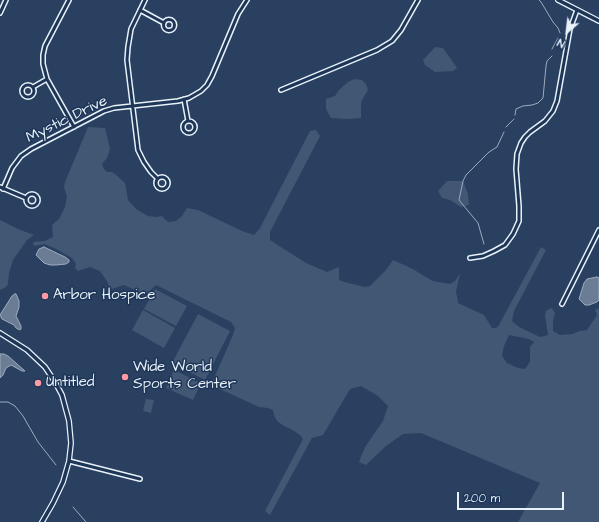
<!DOCTYPE html>
<html>
<head>
<meta charset="utf-8">
<style>
	body { margin:0 }
	#map { position:relative; width:599px; height:522px; overflow:hidden; background:#294061; font-family:"Architects Daughter",sans-serif }
	canvas { display:block }
	.north { position:absolute; left:547px; top:12px; width:40px; height:40px; -webkit-text-stroke:3px #1d3557; paint-order:stroke; rotate:208deg; font-size:11px; font-weight:700; line-height:16px; text-align:center; color:#e8f1f8 }
	.north::after { content:''; display:block; margin:auto; width:14px; height:18px; background:#e8f1f8; clip-path:polygon(50% 0,100% 100%,50% 72%,0 100%) }
	.scale { position:absolute; left:457px; top:492px; width:107px; height:18px; box-sizing:border-box; border:2px solid #e8f1f8; border-top:0; padding-left:5px; font-size:12px; line-height:14px; white-space:nowrap; color:#e8f1f8; -webkit-text-stroke:3px #1d3557; paint-order:stroke }
</style>
</head>
<body>
<div id="map">
<canvas width="599" height="522"></canvas>
<div class="north">N</div>
<div class="scale">200 m</div>
</div>
<script>
const ctx = document.querySelector('canvas').getContext('2d');
ctx.lineJoin = 'round';
function fill(path, color) {
  ctx.fillStyle = color;
  ctx.fill(path, 'evenodd');
}
function poly(rows) {
  const path = new Path2D();
  for (const r of rows) {
    if (r.length === 3) {
      path.moveTo(r[0] + r[2], r[1]);
      path.arc(r[0], r[1], r[2], 0, 2 * Math.PI);
      continue;
    }
    path.moveTo(r[0], r[1]);
    for (let i = 2; i < r.length; i += 2) path.lineTo(r[i], r[i + 1]);
  }
  return path;
}
function strokePath(path, color, width, dash) {
  ctx.strokeStyle = color;
  ctx.lineWidth = width;
  ctx.lineCap = dash ? 'butt' : 'round';
  ctx.setLineDash(dash || []);
  ctx.stroke(path);
}
function label(font, color, halo, rows, align = 'center') {
  ctx.font = font + ' "Architects Daughter",sans-serif';
  ctx.lineWidth = 3;
  ctx.setLineDash([]);
  ctx.textBaseline = 'middle';
  ctx.strokeStyle = halo;
  ctx.fillStyle = color;
  for (const [text, x, y, turn = 0] of rows) {
    ctx.save();
    ctx.translate(x, y);
    ctx.rotate((+turn || 0) * Math.PI / 180);
    ctx.textAlign = isNaN(turn) ? turn : align;
    if (halo) ctx.strokeText(text, 0, 0);
    ctx.fillText(text, 0, 0);
    ctx.restore();
  }
}
const green = poly([
	[435,47,443,48,457,68,453,71,435,72,425,65,423,60],
	[354,79,362,80,366,84,368,90,361,102,361,118,347,119,331,118,326,109,326,99,335,96,339,90,348,82],
	[88,127,105,128,110,149,107,158,102,164,104,169,107,172,112,172,115,174,125,183,128,200,136,209,148,216,156,217,162,216,168,222,176,221,182,216,187,208,198,210,242,231,254,235,260,228,310,131,316,130,320,136,270,232,270,240,306,263,327,272,339,267,339,280,348,283,365,287,370,286,386,270,393,260,413,269,424,276,433,281,444,283,450,284,455,281,460,274,456,291,458,303,484,315,492,328,496,328,499,325,541,247,546,250,514,311,512,321,519,327,540,337,548,335,545,316,546,311,549,309,552,308,555,313,553,321,553,331,560,335,572,334,580,331,587,330,597,315,595,310,599,308,599,522,518,522,540,483,421,433,403,434,386,446,366,465,359,462,365,447,383,421,388,406,378,396,361,386,350,389,323,435,312,438,270,515,265,511,303,439,300,435,291,429,284,426,277,421,274,415,273,410,268,408,259,407,211,385,233,335,235,328,231,322,156,285,144,296,135,290,124,285,112,289,109,286,107,281,100,271,90,267,78,271,75,268,76,264,72,258,56,249,45,244,34,246,33,242,45,241,53,237,52,225,59,219,65,207,67,196,64,187,65,182],
	[509,335,529,339,534,342,530,347,530,362,525,369,518,368,507,363,502,356,504,346],
	[447,181,463,181,468,194,469,205,461,207,450,200,442,198,438,191],
	[0,220,18,229,34,235,27,240,13,260,9,273,8,284,6,287,0,290],
	[155,289,187,306,176,326,144,309],
	[143,310,175,328,164,348,132,330],
	[198,314,230,331,205,380,172,363],
	[174,370,201,383,193,400,166,388],
	[146,399,154,400,151,413,143,411]
]);
const water = poly([
	[44,247,65,257,69,260,69,262,66,264,56,265,50,265,44,263,36,255,39,249,44,247],
	[597,277,599,278,599,300,597,302,589,305,585,305,579,299,584,283,587,279,597,277],
	[15,294,16,294,19,301,19,307,16,316,21,326,21,329,20,330,16,328,14,325,2,319,0,315,12,296,15,294],
	[0,354,4,354,8,356,25,371,22,371,11,365,6,368,3,375,0,378,0,354]
]);
const stream = poly([
	[539,0,541,2,553,22,558,28,560,33],
	[552,49,558,38],
	[515,115,516,109,523,106,532,105,538,103,543,98,546,66,547,61,552,56],
	[506,127,514,119],
	[484,244,478,223,459,200,463,181,466,175,489,152,497,147,504,132],
	[0,402,8,402,15,406,23,416,38,442,56,465],
	[73,507,86,522]
]);
const minor = poly([
	[69,0,45,46,43,55,43,64,47,79,74,127],
	[145,0,131,29,128,47,127,60,138,150,144,162,151,172,157,178],
	[140,10,164,23],
	[0,13,6,0],
	[169,25,5.5],
	[28,91,6],
	[33,87,47,79],
	[281,90,377,50,392,41,401,30,418,0],
	[184,99,188,121],
	[189,127,6],
	[162,183,6],
	[0,187,26,198],
	[3,189,12,168,21,156,31,149,104,111,114,108,178,101,189,98,201,91,207,85,212,76,238,14,247,0],
	[32,200,6],
	[470,258,483,256,494,251,505,245,513,234,519,221,519,206,516,169,517,154,521,143,525,137,530,132,545,121,553,111,557,101,570,29,577,10],
	[562,304,599,230],
	[69,461,140,479]
]);
const tertiary = poly([
	[558,0,599,21],
	[0,333,27,350,45,367,55,382,62,395,69,421,71,443,69,461,63,482,53,503,42,522]
]);
const markers = [
	[45,296,4,"#ff9aa2"],
	[125,377,4,"#ff9aa2"],
	[38,383,4,"#ff9aa2"]
];
const streetNames = [
	["Mystic Drive",67,120,-26]
];
const poiNames = [
	["Arbor Hospice",53,296],
	["Wide World",133,368],
	["Sports Center",133,385],
	["Untitled",46,383]
];
fill(green, '#415774');
fill(water, '#6b7c95');
strokePath(water, '#9dabbd', 1);
strokePath(stream, '#9dabbd', 1);
strokePath(minor, '#e8f1f8', 6);
strokePath(tertiary, '#e8f1f8', 6);
strokePath(minor, '#1d3557', 3);
strokePath(tertiary, '#1d3557', 3.5);
for (const [x, y, r, color] of markers) {
  const dot = new Path2D();
  dot.arc(x, y, r, 0, 2 * Math.PI);
  ctx.fillStyle = color;
  ctx.fill(dot);
  strokePath(dot, '#1d3557', 1.5);
}
label('15px', '#e8f1f8', '#1d3557', streetNames);
label('15px', '#e8f1f8', '#1d3557', poiNames, 'left');
</script>
</body>
</html>
